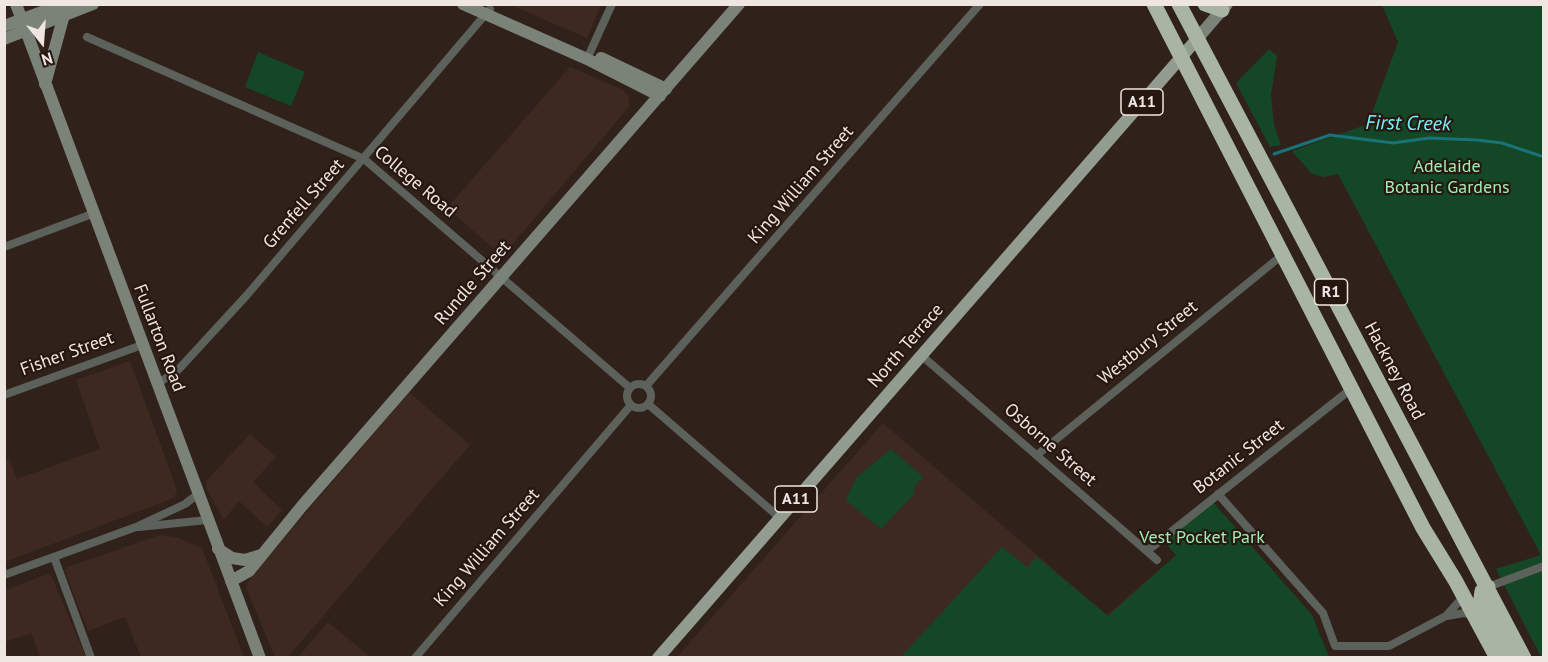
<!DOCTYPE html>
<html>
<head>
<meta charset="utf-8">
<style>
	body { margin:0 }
	#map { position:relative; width:1548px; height:662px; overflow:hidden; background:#30221a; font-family:"PT Sans",sans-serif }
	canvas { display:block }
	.frame { position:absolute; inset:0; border:6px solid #f0e6e1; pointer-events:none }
	.north { position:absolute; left:12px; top:12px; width:60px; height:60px; -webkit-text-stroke:4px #261811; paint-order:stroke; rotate:163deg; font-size:16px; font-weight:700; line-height:24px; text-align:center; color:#f0e6e1 }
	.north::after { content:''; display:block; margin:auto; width:21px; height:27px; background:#f0e6e1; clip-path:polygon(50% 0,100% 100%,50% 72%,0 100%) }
</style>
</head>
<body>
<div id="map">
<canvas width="1548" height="662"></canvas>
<div class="frame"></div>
<div class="north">N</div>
</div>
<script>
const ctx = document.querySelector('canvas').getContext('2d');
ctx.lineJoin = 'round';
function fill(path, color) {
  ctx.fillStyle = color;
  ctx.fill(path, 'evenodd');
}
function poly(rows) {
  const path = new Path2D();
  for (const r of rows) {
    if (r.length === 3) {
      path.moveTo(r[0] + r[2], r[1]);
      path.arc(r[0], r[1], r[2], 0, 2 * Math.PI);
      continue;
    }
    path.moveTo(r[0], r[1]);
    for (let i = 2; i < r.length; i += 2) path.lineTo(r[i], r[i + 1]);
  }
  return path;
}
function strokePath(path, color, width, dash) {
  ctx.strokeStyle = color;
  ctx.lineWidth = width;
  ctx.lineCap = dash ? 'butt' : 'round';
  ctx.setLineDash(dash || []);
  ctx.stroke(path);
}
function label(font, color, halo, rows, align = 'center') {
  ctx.font = font + ' "PT Sans",sans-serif';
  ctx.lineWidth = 4.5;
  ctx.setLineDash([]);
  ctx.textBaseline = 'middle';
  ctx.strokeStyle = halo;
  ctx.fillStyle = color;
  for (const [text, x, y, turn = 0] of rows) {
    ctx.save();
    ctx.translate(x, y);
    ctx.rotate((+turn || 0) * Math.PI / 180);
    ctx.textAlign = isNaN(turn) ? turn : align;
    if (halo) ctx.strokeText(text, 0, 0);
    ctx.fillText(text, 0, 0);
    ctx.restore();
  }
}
const built = poly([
	[511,5,601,5,587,38],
	[570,67,623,90,629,98,629,107,504,254,500,254,447,208],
	[130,361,177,490,174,498,5,562,5,460,9,458,17,479,100,449,76,380],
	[409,392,470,445,288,657,275,657,246,588,248,581],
	[883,423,1107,615,1176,555,1191,573,1239,533,1313,617,1328,657,676,658],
	[250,434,276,457,253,482,282,510,267,527,239,501,224,520,206,488,207,480],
	[160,535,178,538,202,548,244,657,141,657,125,617,88,631,65,571,67,567],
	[48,574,51,575,86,657,40,657,31,633,5,642,5,590],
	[328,622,370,657,298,657]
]);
const green = poly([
	[1382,5,1543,5,1543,657,1541,657,1496,569,1541,555,1338,174,1323,177,1311,173,1292,151,1368,124,1398,42],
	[1269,49,1277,56,1271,95,1274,125,1281,145,1270,147,1236,83],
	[258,52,305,72,291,106,245,87],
	[891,449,923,477,914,487,914,494,881,529,846,500,856,478],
	[1213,502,1312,615,1329,657,900,658,1002,547,1027,567,1037,557,1108,616,1175,556,1178,558,1165,542]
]);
const stream = poly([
	[1274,154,1330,135,1393,143,1429,138,1477,140,1502,143,1544,157]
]);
const street = poly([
	[87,37,364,159,630,388],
	[587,59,612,4],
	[4,247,92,214],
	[921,355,1157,560],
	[157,384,178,370,247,295,490,9],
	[639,396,12],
	[646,386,980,4],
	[4,395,142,345],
	[648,404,780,518],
	[1037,455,1281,256],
	[1218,494,1323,613,1335,646,1389,646,1446,616,1464,596],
	[139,527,207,520],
	[1147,551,1351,389],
	[54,557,91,658],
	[4,575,136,527,185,504,198,494],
	[1488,587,1544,566],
	[1447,616,1464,613,1474,615],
	[415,658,631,405]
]);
const secondary = poly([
	[16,4,260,658],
	[463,4,587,59,660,96],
	[4,26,63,4],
	[4,39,93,4],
	[1197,39,1227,4],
	[601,58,666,89],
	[45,84,67,4],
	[218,549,232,558,245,560,261,555],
	[231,581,249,571,302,506,739,4]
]);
const primary = poly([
	[658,658,1197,39]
]);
const highway = poly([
	[1154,4,1423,528,1455,580,1497,658],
	[1179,4,1524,658],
	[1205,4,1222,10],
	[1488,587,1482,591,1481,598,1511,658]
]);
const shields = [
	[1142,102,42],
	[1331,292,33],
	[796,499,42]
];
const shieldNames = [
	["A11",1142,102],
	["R1",1331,292],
	["A11",796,499]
];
const parkNames = [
	["Adelaide",1447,167],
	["Botanic Gardens",1447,188],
	["Vest Pocket Park",1202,538]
];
const streetNames = [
	["College Road",415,182,40],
	["King William Street",801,185,-49],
	["Grenfell Street",304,204,-49],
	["Rundle Street",473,283,-49],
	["Fullarton Road",159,338,69],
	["Westbury Street",1148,343,-39],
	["North Terrace",906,346,-49],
	["Fisher Street",67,354,-20],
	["Hackney Road",1394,371,62],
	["Osborne Street",1050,445,41],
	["Botanic Street",1239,457,-38],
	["King William Street",487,548,-49]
];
const waterNames = [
	["First Creek",1408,124,1]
];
fill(built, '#3d291f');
fill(green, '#144726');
strokePath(stream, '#187277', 3);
strokePath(street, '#5c615b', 8);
strokePath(secondary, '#7b8378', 12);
strokePath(primary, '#929d8f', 12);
strokePath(highway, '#a8b4a4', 15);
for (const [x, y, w] of shields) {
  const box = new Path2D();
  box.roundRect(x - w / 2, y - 13, w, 26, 4.5);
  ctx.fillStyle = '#261811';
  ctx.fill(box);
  strokePath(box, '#f0e6e1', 1.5);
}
label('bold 16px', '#f0e6e1', null, shieldNames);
label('18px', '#a0ecb3', '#261811', parkNames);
label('18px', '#f0e6e1', '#261811', streetNames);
label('italic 20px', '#79f3fa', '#261811', waterNames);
</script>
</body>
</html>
